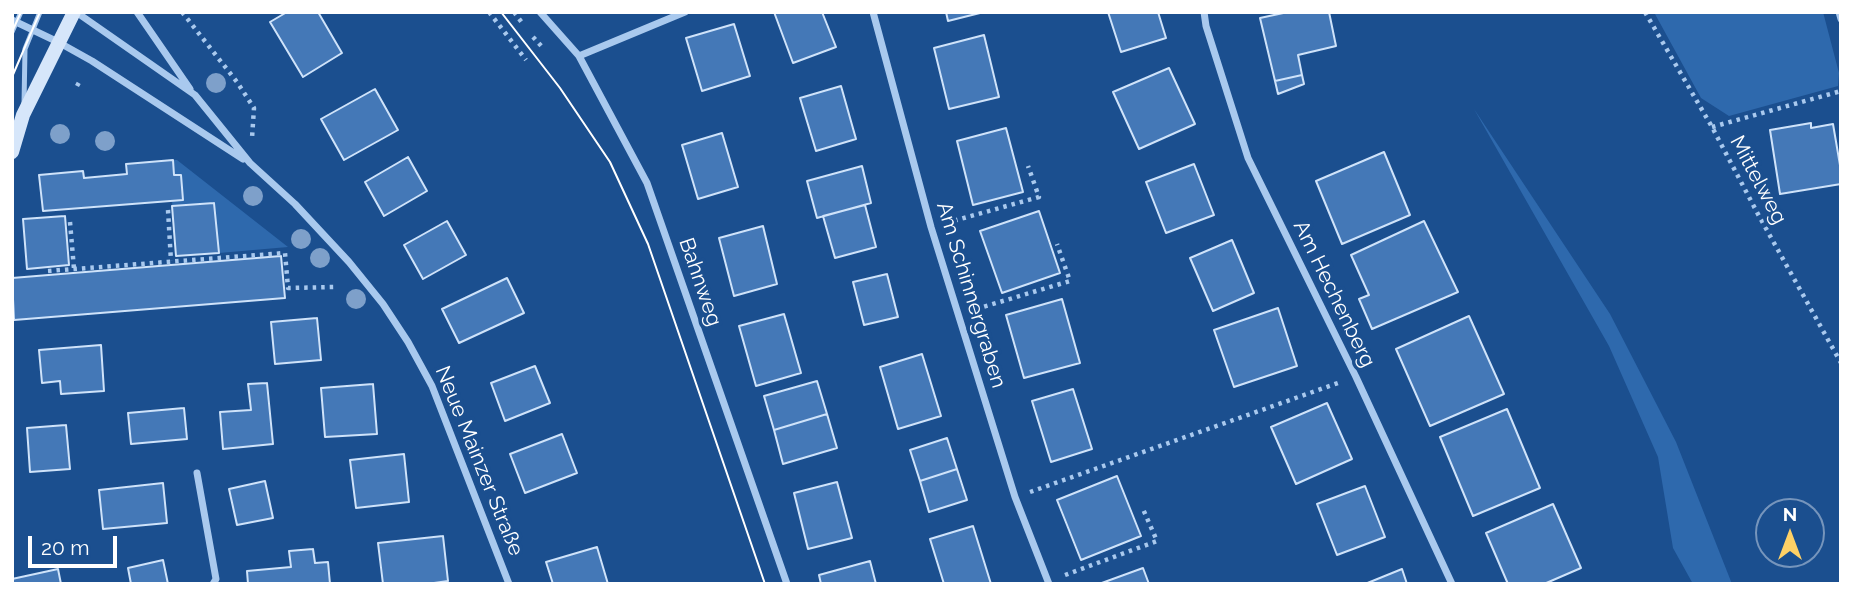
<!DOCTYPE html>
<html>
<head>
<meta charset="utf-8">
<style>
	body { margin:0 }
	#map { position:relative; width:1853px; height:596px; overflow:hidden; background:#1b4f8f; font-family:Raleway,sans-serif }
	canvas { display:block }
	.frame { position:absolute; inset:0; border:14px solid #fff; pointer-events:none }
	.north { position:absolute; left:1755px; top:498px; width:70px; height:70px; box-sizing:border-box; background:#1b4f8f; border:2px solid #7695bc; border-radius:50%; rotate:0deg; font-size:19px; font-weight:700; line-height:28px; text-align:center; color:#fff }
	.north::after { content:''; display:block; margin:auto; width:24px; height:32px; background:#ffd166; clip-path:polygon(50% 0,100% 100%,50% 72%,0 100%) }
	.scale { position:absolute; left:28px; top:536px; width:89px; height:32px; box-sizing:border-box; border:4px solid #fff; border-top:0; padding-left:9px; font-size:21px; line-height:24px; white-space:nowrap; color:#fff; -webkit-text-stroke:5px #1b4f8f; paint-order:stroke }
</style>
</head>
<body>
<div id="map">
<canvas width="1853" height="596"></canvas>
<div class="frame"></div>
<div class="north">N</div>
<div class="scale">20 m</div>
</div>
<script>
const ctx = document.querySelector('canvas').getContext('2d');
ctx.lineJoin = 'round';
function fill(path, color) {
  ctx.fillStyle = color;
  ctx.fill(path, 'evenodd');
}
function poly(rows) {
  const path = new Path2D();
  for (const r of rows) {
    path.moveTo(r[0], r[1]);
    for (let i = 2; i < r.length; i += 2) path.lineTo(r[i], r[i + 1]);
  }
  return path;
}
function strokePath(path, color, width, dash) {
  ctx.strokeStyle = color;
  ctx.lineWidth = width;
  ctx.lineCap = dash ? 'butt' : 'round';
  ctx.setLineDash(dash || []);
  ctx.stroke(path);
}
function label(font, color, halo, rows, align = 'center') {
  ctx.font = font + ' Raleway,sans-serif';
  ctx.lineWidth = 7;
  ctx.setLineDash([]);
  ctx.textBaseline = 'middle';
  ctx.strokeStyle = halo;
  ctx.fillStyle = color;
  for (const [text, x, y, turn = 0] of rows) {
    ctx.save();
    ctx.translate(x, y);
    ctx.rotate((+turn || 0) * Math.PI / 180);
    ctx.textAlign = isNaN(turn) ? turn : align;
    if (halo) ctx.strokeText(text, 0, 0);
    ctx.fillText(text, 0, 0);
    ctx.restore();
  }
}
const green = poly([
	[1663,12,1823,12,1839,73,1838,86,1729,116,1701,98,1655,14],
	[1474,109,1610,314,1676,442,1732,584,1693,584,1673,548,1658,457,1609,346],
	[173,160,177,160,288,247,219,253,214,203,172,206,174,175]
]);
const building = poly([
	[287,12,318,12,342,53,303,77,270,22,287,12],
	[774,12,822,12,836,47,793,63,774,12],
	[946,12,984,12,948,21,946,12],
	[1108,12,1158,12,1166,38,1121,52,1108,12],
	[1288,12,1329,12,1336,46,1298,55,1302,75,1275,81,1260,18,1288,12],
	[734,24,750,76,702,91,686,38,734,24],
	[984,35,999,97,949,109,934,48,984,35],
	[1169,68,1195,124,1139,149,1113,92,1169,68],
	[1302,75,1304,84,1278,94,1275,81,1302,75],
	[841,86,856,139,816,151,800,98,841,86],
	[375,89,398,130,344,160,321,119,375,89],
	[1811,123,1811,128,1833,124,1841,171,1841,184,1780,194,1770,130,1811,123],
	[1006,128,1023,192,973,205,957,141,1006,128],
	[722,133,738,187,698,199,682,145,722,133],
	[1384,152,1410,215,1342,244,1316,181,1384,152],
	[408,157,427,191,384,216,365,182,408,157],
	[173,160,174,175,181,175,183,200,43,211,39,175,83,171,84,178,127,174,126,164,173,160],
	[1194,164,1214,215,1166,233,1146,182,1194,164],
	[862,166,871,203,817,218,807,181,862,166],
	[214,203,219,253,176,256,172,206,214,203],
	[865,205,876,247,835,258,823,216,865,205],
	[1039,211,1060,273,1002,293,980,231,1039,211],
	[65,216,69,265,27,269,23,219,65,216],
	[447,221,466,255,423,279,404,245,447,221],
	[1424,221,1458,292,1372,329,1359,299,1369,295,1351,255,1424,221],
	[763,226,777,284,734,296,719,238,763,226],
	[1232,240,1254,293,1213,311,1190,258,1232,240],
	[281,256,285,298,14,320,12,278,281,256],
	[887,274,898,317,864,325,853,282,887,274],
	[507,278,524,313,459,343,442,309,507,278],
	[1062,299,1080,363,1024,378,1006,315,1062,299],
	[1278,308,1297,366,1234,387,1214,330,1278,308],
	[784,314,801,373,756,386,739,326,784,314],
	[1469,316,1504,394,1430,426,1396,349,1469,316],
	[317,318,321,360,275,364,271,322,317,318],
	[101,345,104,391,61,394,60,381,42,383,39,350,101,345],
	[922,354,941,416,898,429,880,367,922,354],
	[535,366,550,403,505,421,491,383,535,366],
	[817,381,827,414,774,430,764,396,817,381],
	[267,383,273,444,223,449,220,412,251,410,248,384,267,383],
	[373,384,377,434,325,437,321,388,373,384],
	[1073,389,1092,449,1051,462,1032,401,1073,389],
	[1327,403,1352,459,1296,484,1271,427,1327,403],
	[184,408,187,439,131,444,128,413,184,408],
	[1507,409,1540,488,1473,516,1440,437,1507,409],
	[827,414,837,448,783,464,774,430,827,414],
	[66,425,70,469,30,472,27,428,66,425],
	[562,434,577,473,525,493,510,454,562,434],
	[947,438,957,469,920,481,910,450,947,438],
	[404,454,409,502,356,508,350,460,404,454],
	[957,469,967,500,929,512,920,481,957,469],
	[1117,476,1141,536,1081,560,1057,500,1117,476],
	[265,481,273,518,237,525,229,489,265,481],
	[837,482,852,538,808,549,794,493,837,482],
	[163,483,167,523,103,529,99,490,163,483],
	[1365,486,1385,537,1337,555,1317,504,1365,486],
	[1553,504,1581,568,1544,584,1508,584,1486,533,1553,504],
	[973,526,991,584,944,584,930,539,973,526],
	[443,536,448,581,427,584,383,584,378,543,443,536],
	[597,547,608,584,553,584,546,562,597,547],
	[313,549,315,563,328,562,330,584,248,584,247,571,291,567,289,551,313,549],
	[163,560,168,584,131,584,128,568,163,560],
	[870,561,876,584,821,584,819,575,870,561],
	[1143,568,1149,584,1099,584,1143,568],
	[58,569,61,584,12,584,12,579,58,569],
	[1402,569,1407,584,1365,584,1402,569]
]);
const path = poly([
	[182,12,237,82,254,108,252,138],
	[489,12,526,60],
	[514,12,523,24],
	[1645,12,1712,127,1759,216,1841,363],
	[533,37,544,49],
	[77,86,81,79],
	[1712,127,1841,91],
	[168,210,171,261],
	[70,222,74,269],
	[946,223,1039,197,1028,166],
	[48,271,285,253,288,288,335,287],
	[976,309,1070,281,1057,244],
	[1030,492,1338,383],
	[1065,575,1157,541,1143,509]
]);
const service = poly([
	[12,32,21,12],
	[24,104,25,49,40,12]
]);
const minor = poly([
	[76,12,195,95,250,163,295,204,349,262,383,304,408,342,432,386,509,584],
	[137,12,190,89],
	[540,12,579,56,647,183,787,584],
	[873,12,931,227,1015,497,1049,584],
	[1204,12,1206,26,1248,158,1356,377,1452,584],
	[1839,12,1841,19],
	[12,20,58,42,92,61,243,159],
	[579,56,685,12],
	[197,473,216,579,213,584]
]);
const secondary = poly([
	[12,152,23,115,74,12]
]);
const tram = poly([
	[501,12,560,88,610,162,648,244,765,584],
	[12,32,21,12],
	[12,77,40,12]
]);
const trees = [
	[216,83],
	[60,134],
	[105,141],
	[253,196],
	[301,239],
	[320,258],
	[356,299]
];
const streetNames = [
	["Mittelweg",1758,180,62],
	["Bahnweg",700,282,71],
	["Am Hechenberg",1334,294,64],
	["Am Schinnergraben",971,295,73],
	["Neue Mainzer Straße",479,461,68]
];
fill(green, '#2e69ad');
fill(building, '#4478b7');
strokePath(building, '#cfe3fa', 2);
strokePath(path, '#a9c9ee', 4.5, [3.5, 5]);
strokePath(service, '#a9c9ee', 5);
strokePath(minor, '#a9c9ee', 7);
strokePath(secondary, '#d6e6fa', 14);
strokePath(tram, '#fff', 2);
ctx.fillStyle = '#7ea0ca';
for (const [x, y] of trees) {
  ctx.beginPath();
  ctx.arc(x, y, 10, 0, 2 * Math.PI);
  ctx.fill();
}
label('21px', '#fff', '#1b4f8f', streetNames);
</script>
</body>
</html>
